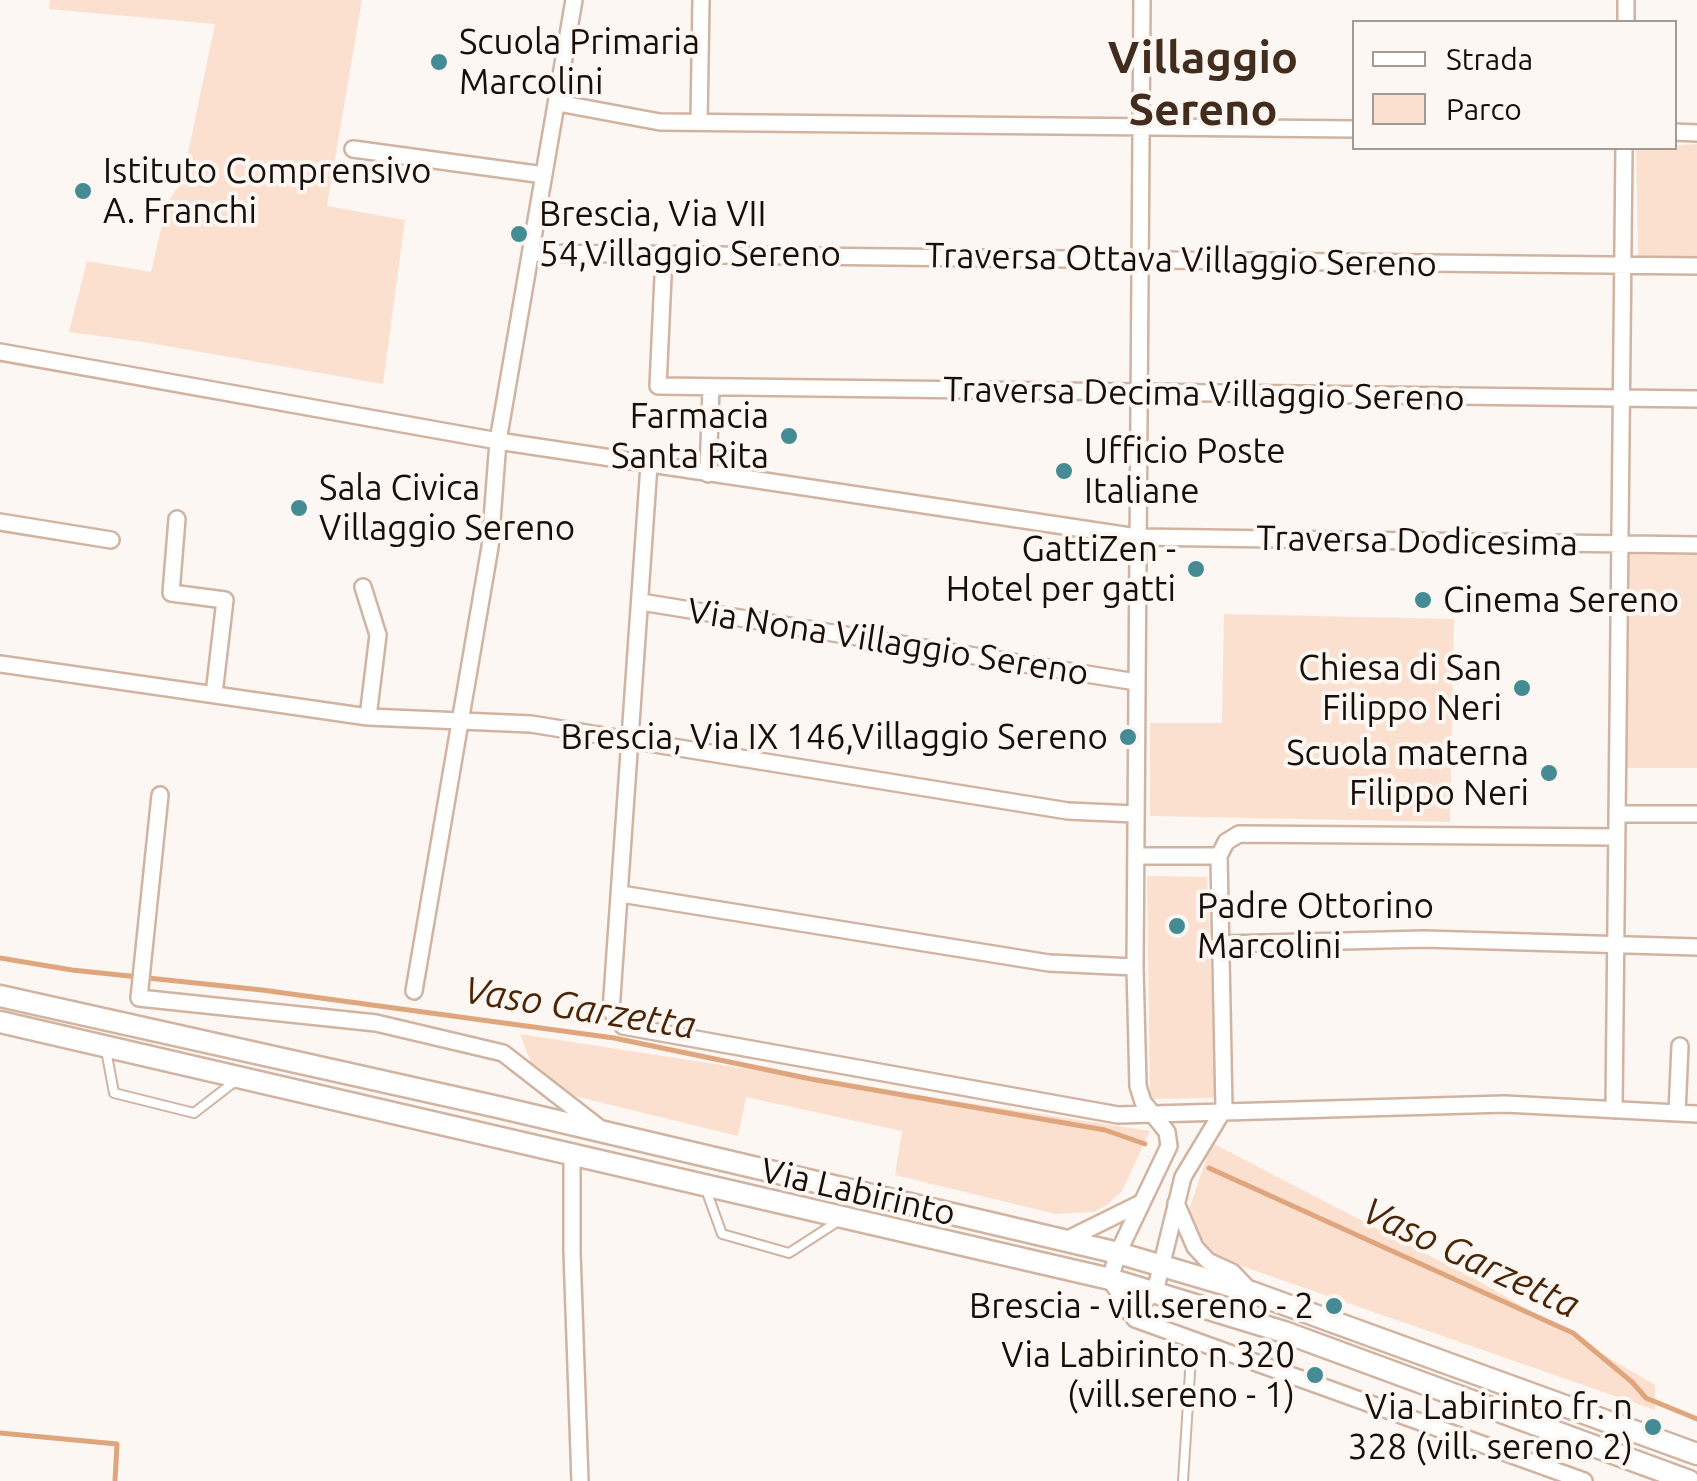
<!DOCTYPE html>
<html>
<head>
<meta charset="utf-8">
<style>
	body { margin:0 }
	#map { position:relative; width:1697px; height:1481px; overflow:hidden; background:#fdf7f3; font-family:Ubuntu,sans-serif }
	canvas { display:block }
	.legend { position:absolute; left:1352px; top:20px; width:325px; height:130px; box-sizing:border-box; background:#fdf7f3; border:2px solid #a29a95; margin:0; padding:12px 18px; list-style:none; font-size:30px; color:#190f09 }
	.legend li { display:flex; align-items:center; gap:20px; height:50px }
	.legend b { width:50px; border:2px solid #a29a95 }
</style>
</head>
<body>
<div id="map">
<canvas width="1697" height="1481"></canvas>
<ul class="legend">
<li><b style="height:12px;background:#fff"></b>Strada</li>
<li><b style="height:28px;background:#fbe0cf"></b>Parco</li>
</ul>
</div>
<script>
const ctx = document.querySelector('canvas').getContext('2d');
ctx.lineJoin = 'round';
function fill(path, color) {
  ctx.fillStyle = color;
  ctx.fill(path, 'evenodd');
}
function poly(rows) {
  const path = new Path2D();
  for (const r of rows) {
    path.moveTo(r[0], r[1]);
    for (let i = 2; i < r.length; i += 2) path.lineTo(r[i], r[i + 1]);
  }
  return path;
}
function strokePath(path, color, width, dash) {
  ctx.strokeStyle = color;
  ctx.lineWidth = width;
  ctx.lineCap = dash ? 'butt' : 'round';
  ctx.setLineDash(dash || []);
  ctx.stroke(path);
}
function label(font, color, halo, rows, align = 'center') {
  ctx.font = font + ' Ubuntu,sans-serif';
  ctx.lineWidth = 8;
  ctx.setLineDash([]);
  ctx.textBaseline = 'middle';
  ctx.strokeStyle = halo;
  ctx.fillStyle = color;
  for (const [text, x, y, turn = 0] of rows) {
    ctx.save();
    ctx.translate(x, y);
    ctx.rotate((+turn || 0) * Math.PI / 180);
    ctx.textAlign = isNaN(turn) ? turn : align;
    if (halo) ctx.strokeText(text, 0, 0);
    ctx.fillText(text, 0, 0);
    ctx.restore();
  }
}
const green = poly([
	[50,0,362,0,327,206,405,220,383,384,144,342,69,332,87,261,151,272,167,203,182,182,215,24,49,9],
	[1697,144,1697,258,1638,259,1636,148],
	[1626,554,1697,554,1697,768,1627,768],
	[1224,614,1454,619,1450,822,1150,816,1150,723,1222,723],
	[1147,876,1207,877,1216,1098,1150,1099],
	[520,1034,1150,1131,1122,1191,1108,1204,1094,1212,1056,1214,895,1175,902,1131,746,1097,738,1136,562,1093,535,1073],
	[1212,1143,1484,1284,1655,1385,1655,1410,1210,1255,1188,1212]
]);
const stream = poly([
	[0,958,72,970,262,990,614,1038,811,1079,1105,1130,1145,1144],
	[1209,1168,1573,1333,1632,1382,1646,1398,1697,1419],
	[0,1433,117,1444,115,1481]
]);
const lane = poly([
	[106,1050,114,1093,194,1113,238,1079],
	[705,1187,722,1234,789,1253,837,1222],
	[1183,1481,1192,1341]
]);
const street = poly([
	[1142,0,1135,967,1138,1086,1143,1102,1167,1132,1169,1146,1118,1253,1110,1279,1135,1319,1584,1481],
	[1626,22,1626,0],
	[558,103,660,122,1354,129],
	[699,122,701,0],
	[1674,132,1697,133],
	[353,149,544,175],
	[531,253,1697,266],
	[664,255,658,386,1697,399],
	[0,352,498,441,1137,537,1697,545],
	[649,465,611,1011,623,1026,1118,1115,1505,1104,1697,1114],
	[708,474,711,388],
	[177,519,171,593,225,600,214,694],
	[0,522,111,540],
	[363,587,378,635,368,717],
	[641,602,1136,682],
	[0,664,368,717,531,724,1068,811,1135,814],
	[160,795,139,998,376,1023,503,1053,602,1130],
	[1617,814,1697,814],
	[1136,856,1219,856],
	[621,894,1049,963,1135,967],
	[1223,944,1424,939,1697,947],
	[414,991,490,547,498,441,574,0],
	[1614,1110,1624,148],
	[1677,1113,1680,1046],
	[572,1152,572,1252,580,1481],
	[1176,1203,1195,1247,1208,1261,1232,1272,1251,1292],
	[1064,1241,1141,1203],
	[1130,1313,1155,1292,1183,1177,1224,1109,1219,856,1226,842,1239,834,1616,837]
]);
const secondary = poly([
	[0,996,498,1107,1118,1253,1251,1292,1697,1454],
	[0,1022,1110,1279,1284,1332,1689,1481]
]);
const markers = [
	[439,62,10,"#448b93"],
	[83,191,10,"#448b93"],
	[519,234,10,"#448b93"],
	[789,436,10,"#448b93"],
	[1064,471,10,"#448b93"],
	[299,508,10,"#448b93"],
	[1196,569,10,"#448b93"],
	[1423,600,10,"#448b93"],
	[1522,688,10,"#448b93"],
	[1128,737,10,"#448b93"],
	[1549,773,10,"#448b93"],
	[1177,926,10,"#448b93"],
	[1334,1306,10,"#448b93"],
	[1315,1375,10,"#448b93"],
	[1653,1427,10,"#448b93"]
];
const poiNames = [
	["Scuola Primaria",459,42,"left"],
	["Marcolini",459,82,"left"],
	["Istituto Comprensivo",103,171,"left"],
	["A. Franchi",103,211,"left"],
	["Brescia, Via VII",539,214,"left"],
	["54,Villaggio Sereno",539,254,"left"],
	["Farmacia",769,416],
	["Santa Rita",769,456],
	["Ufficio Poste",1084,451,"left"],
	["Italiane",1084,491,"left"],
	["Sala Civica",319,488,"left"],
	["Villaggio Sereno",319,528,"left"],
	["GattiZen -",1176,549],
	["Hotel per gatti",1176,589],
	["Cinema Sereno",1443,600,"left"],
	["Chiesa di San",1502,668],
	["Filippo Neri",1502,708],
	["Brescia, Via IX 146,Villaggio Sereno",1108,737],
	["Scuola materna",1529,753],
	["Filippo Neri",1529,793],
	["Padre Ottorino",1197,906,"left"],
	["Marcolini",1197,946,"left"],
	["Brescia - vill.sereno - 2",1314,1306],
	["Via Labirinto n 320",1295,1355],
	["(vill.sereno - 1)",1295,1395],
	["Via Labirinto fr. n",1633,1407],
	["328 (vill. sereno 2)",1633,1447]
];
const streetNames = [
	["Traversa Ottava Villaggio Sereno",1181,260,1],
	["Traversa Decima Villaggio Sereno",1204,394,1],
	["Traversa Dodicesima",1417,541,1],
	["Via Nona Villaggio Sereno",888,642,9],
	["Via Labirinto",858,1192,13]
];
const waterNames = [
	["Vaso Garzetta",580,1008,9],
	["Vaso Garzetta",1471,1258,25]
];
const districtNames = [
	["Villaggio",1203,58],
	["Sereno",1203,110]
];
fill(green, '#fbe0cf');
strokePath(stream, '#dfa57d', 5);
strokePath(lane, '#d0b4a1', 12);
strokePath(street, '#d0b4a1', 20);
strokePath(secondary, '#d0b4a1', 25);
strokePath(lane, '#fff', 8);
strokePath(street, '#fff', 15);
strokePath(secondary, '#fff', 20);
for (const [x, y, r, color] of markers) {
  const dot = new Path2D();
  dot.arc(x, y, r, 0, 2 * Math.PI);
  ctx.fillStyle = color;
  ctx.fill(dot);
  strokePath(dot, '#fdf7f3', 4);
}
label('35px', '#190f09', '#fdf7f3', poiNames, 'right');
label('35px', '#190f09', '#fdf7f3', streetNames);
label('italic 38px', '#4b2606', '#fdf7f3', waterNames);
label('bold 45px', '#422c1d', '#fdf7f3', districtNames);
</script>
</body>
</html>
